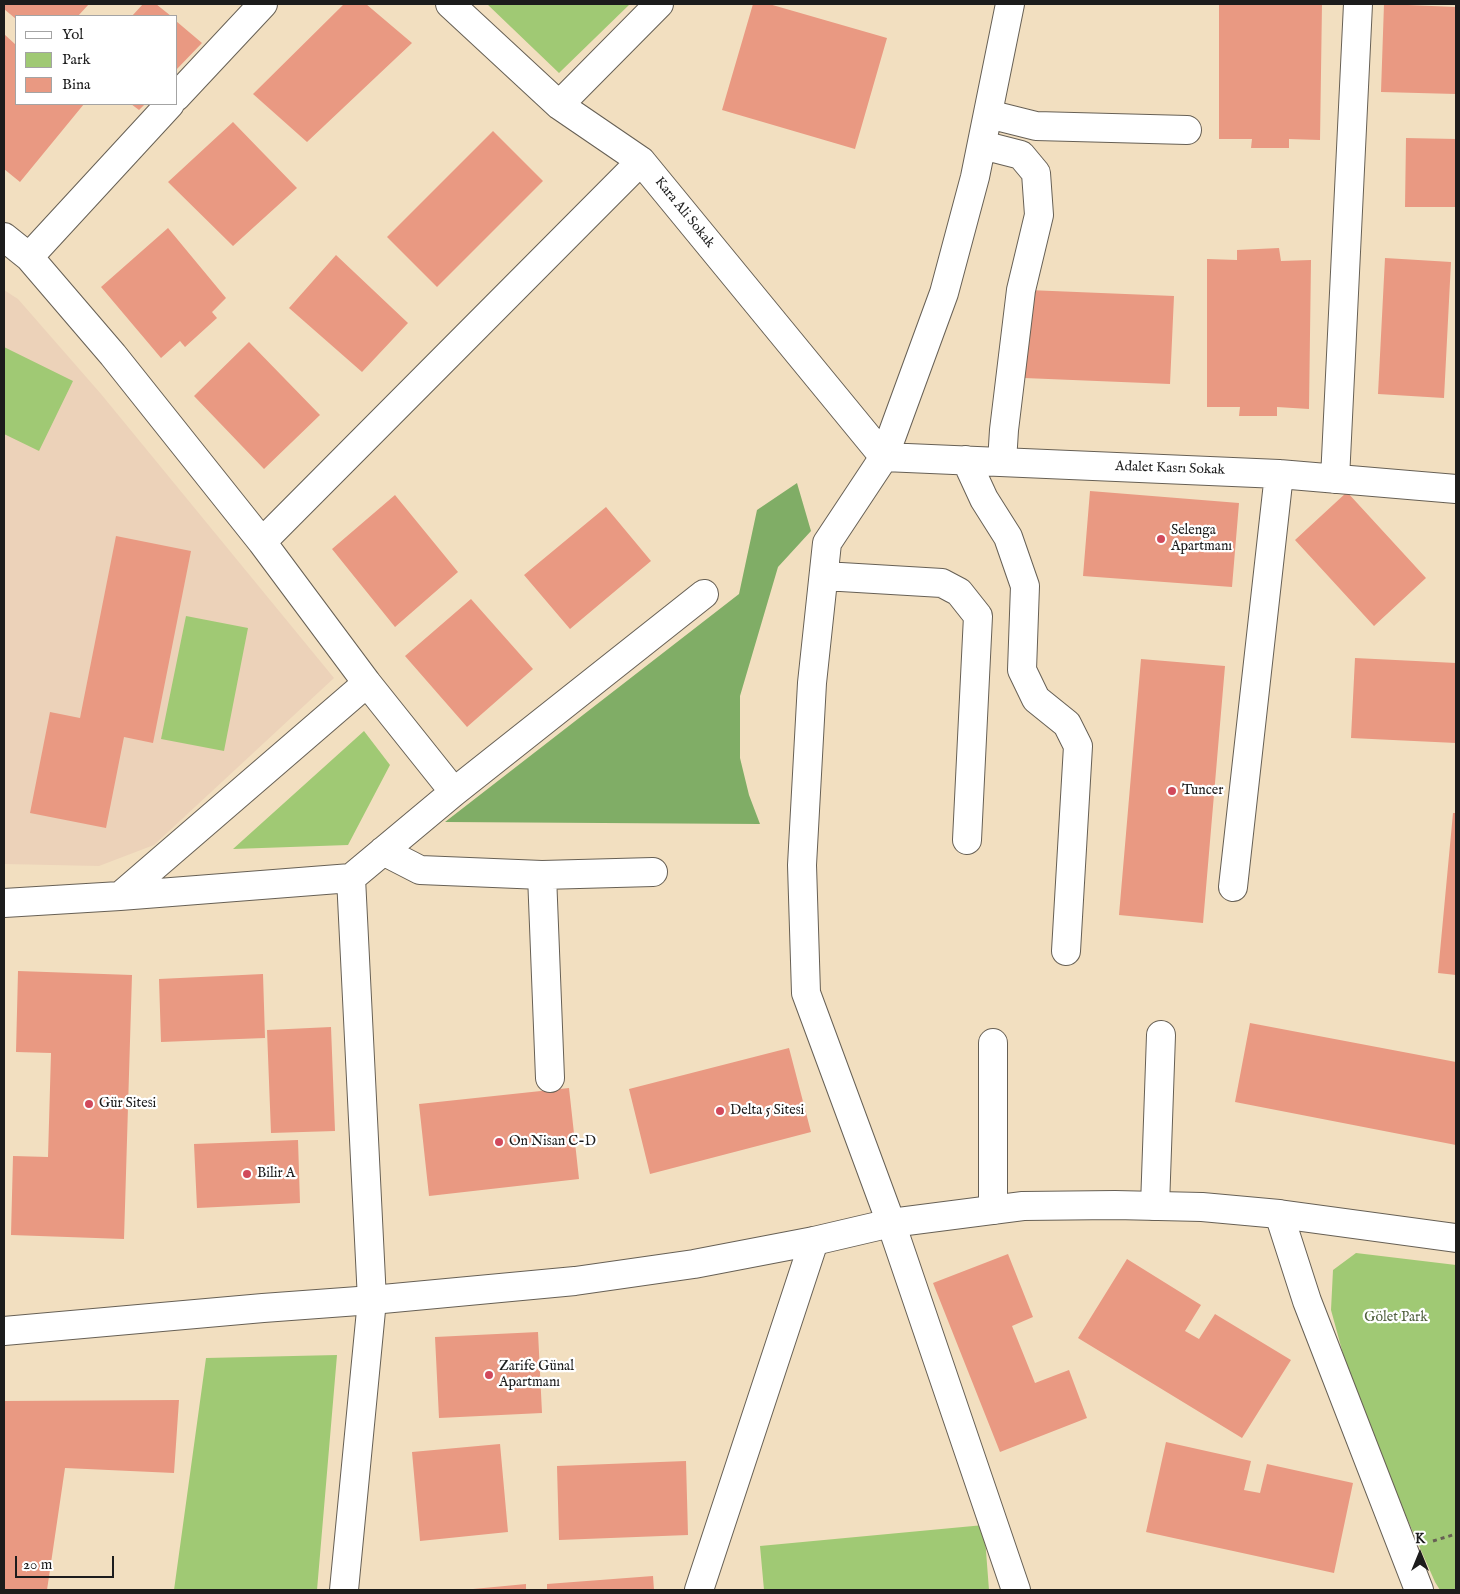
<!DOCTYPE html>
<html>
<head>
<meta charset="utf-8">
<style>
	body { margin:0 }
	#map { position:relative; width:1460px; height:1594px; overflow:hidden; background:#f2dfc0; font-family:"IM FELL English",serif }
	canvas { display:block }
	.frame { position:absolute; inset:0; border:5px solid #1c1c1c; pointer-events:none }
	.legend { position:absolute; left:15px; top:15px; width:162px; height:90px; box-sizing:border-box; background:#fff; border:1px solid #a4a4a4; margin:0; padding:6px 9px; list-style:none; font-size:15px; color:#1c1c1c }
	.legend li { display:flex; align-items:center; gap:10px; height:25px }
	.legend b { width:25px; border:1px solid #a4a4a4 }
	.north { position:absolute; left:1395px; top:1529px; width:50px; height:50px; -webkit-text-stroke:4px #fff; paint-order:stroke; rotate:0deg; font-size:14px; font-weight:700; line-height:20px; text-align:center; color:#1c1c1c }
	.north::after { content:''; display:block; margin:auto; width:18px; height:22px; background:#1c1c1c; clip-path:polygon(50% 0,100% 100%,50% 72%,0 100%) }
	.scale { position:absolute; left:15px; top:1556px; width:99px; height:22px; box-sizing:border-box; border:2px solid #1c1c1c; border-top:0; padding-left:6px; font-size:15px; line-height:18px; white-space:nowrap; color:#1c1c1c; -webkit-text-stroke:4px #fff; paint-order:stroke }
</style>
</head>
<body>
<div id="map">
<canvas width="1460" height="1594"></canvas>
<div class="frame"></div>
<ul class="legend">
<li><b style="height:6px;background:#fff"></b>Yol</li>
<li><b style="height:14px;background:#a0c974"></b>Park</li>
<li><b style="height:14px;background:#e99982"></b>Bina</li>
</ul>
<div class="north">K</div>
<div class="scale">20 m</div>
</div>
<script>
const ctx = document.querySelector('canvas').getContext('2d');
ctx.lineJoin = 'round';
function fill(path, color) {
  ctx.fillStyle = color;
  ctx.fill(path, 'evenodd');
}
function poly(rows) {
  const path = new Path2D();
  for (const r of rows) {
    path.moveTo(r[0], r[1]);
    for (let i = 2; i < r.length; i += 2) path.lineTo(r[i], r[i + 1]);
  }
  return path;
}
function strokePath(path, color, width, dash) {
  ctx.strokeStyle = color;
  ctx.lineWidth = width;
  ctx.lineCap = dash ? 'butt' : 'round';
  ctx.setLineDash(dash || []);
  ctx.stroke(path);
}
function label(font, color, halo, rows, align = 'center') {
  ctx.font = font + ' "IM FELL English",serif';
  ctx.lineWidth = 4.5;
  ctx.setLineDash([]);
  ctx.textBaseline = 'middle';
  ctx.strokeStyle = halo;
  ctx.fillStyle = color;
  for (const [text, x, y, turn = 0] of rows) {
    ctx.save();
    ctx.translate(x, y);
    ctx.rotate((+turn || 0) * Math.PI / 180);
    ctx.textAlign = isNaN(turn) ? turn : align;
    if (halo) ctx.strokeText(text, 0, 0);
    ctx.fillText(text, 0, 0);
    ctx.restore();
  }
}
const built = poly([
	[4,290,18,299,101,394,334,678,154,845,99,866,4,864]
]);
const green = poly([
	[487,4,630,4,559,73],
	[4,347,73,381,39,451,4,434],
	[186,616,248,628,224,751,161,739],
	[364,731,390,765,348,845,233,849],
	[1356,1253,1456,1265,1456,1590,1440,1590,1435,1582,1357,1405,1331,1310,1333,1270],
	[337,1355,317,1590,174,1590,206,1358],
	[984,1525,989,1590,764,1590,760,1546]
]);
const forest = poly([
	[797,483,811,531,778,567,740,696,740,758,749,795,760,824,445,822,739,594,757,510]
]);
const building = poly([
	[4,4,89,4,78,16,16,16,16,19,4,9],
	[143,4,156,4,171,16,132,16],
	[344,4,366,4,412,43,307,142,253,94],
	[753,4,769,4,887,38,855,149,722,110],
	[1219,4,1322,4,1320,140,1289,139,1289,148,1251,148,1252,139,1219,139],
	[1384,4,1456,7,1456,94,1381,92],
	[176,21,202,43,176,70],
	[4,34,16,45,16,104,84,104,20,182,4,169],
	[131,104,145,104,139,110],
	[233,122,297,188,233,246,168,182],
	[493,131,543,181,437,287,387,237],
	[1406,138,1456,139,1456,207,1405,207],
	[168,228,226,298,212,312,217,318,185,347,180,341,161,358,101,287],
	[1279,248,1281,261,1311,260,1309,409,1277,407,1277,416,1239,416,1240,407,1207,407,1207,259,1237,260,1237,250],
	[336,255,408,323,362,372,289,308],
	[1385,258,1451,262,1444,398,1378,394],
	[1028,290,1174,296,1170,384,1024,378],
	[249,342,320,415,264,469,194,396],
	[1090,491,1239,503,1232,587,1083,576],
	[1347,492,1426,578,1374,626,1295,540],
	[395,495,458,572,395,627,332,549],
	[606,507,651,561,570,629,524,575],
	[116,536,191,551,153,743,124,737,106,828,30,813,50,712,80,718],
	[471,599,533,669,467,727,405,656],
	[1355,658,1456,663,1456,743,1351,738],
	[1141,659,1225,666,1203,923,1119,915],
	[1453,813,1456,813,1456,975,1438,973],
	[18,971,132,975,124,1239,11,1235,13,1156,48,1157,51,1053,16,1052],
	[263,974,265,1038,161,1042,159,979],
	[1250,1023,1456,1062,1456,1145,1235,1102],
	[331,1027,335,1131,271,1133,267,1030],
	[789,1048,811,1132,650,1174,629,1089],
	[569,1088,579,1179,429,1196,419,1104],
	[298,1140,300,1203,197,1208,194,1144],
	[1008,1254,1033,1317,1012,1326,1035,1383,1069,1370,1087,1418,1000,1452,933,1283],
	[1127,1259,1201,1305,1185,1331,1199,1339,1215,1314,1291,1360,1242,1438,1078,1338],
	[538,1332,542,1413,439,1418,435,1337],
	[179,1400,174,1473,65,1468,47,1590,4,1590,4,1401],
	[1166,1442,1251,1461,1244,1490,1260,1493,1267,1464,1353,1483,1334,1573,1146,1532],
	[500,1444,508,1532,420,1541,412,1452],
	[686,1461,688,1535,559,1540,557,1466],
	[653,1576,654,1590,547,1590,547,1584],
	[526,1584,526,1590,473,1590,473,1589]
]);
const path = poly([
	[1433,1541,1456,1534]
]);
const minor = poly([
	[450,4,559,105,641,161,884,457,1279,474,1456,489],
	[1010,4,975,177,944,293,884,457,827,543,812,683,802,865,806,993,891,1223,1016,1590],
	[176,97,263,4],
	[559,105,659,4],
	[988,114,1036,126,1187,130],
	[982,145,1021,155,1036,173,1039,215,1021,290,1004,430,1002,462],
	[4,237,29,257,113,355,262,542,367,683,454,792],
	[29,257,170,104],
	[966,460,984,499,1008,537,1025,586,1022,670,1036,699,1067,724,1078,746,1066,951],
	[1335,479,1358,4],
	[262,542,641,161],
	[824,576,942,583,959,592,978,616,967,840],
	[383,851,420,870,542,875,653,872],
	[542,875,550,1078],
	[1233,887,1279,474],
	[120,896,367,683],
	[4,903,120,896,351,878,454,792,704,594],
	[993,1043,993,1210],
	[1155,1206,1161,1035],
	[1279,1214,1307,1301,1419,1590],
	[344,1590,372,1300,351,878],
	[699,1590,814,1241]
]);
const major = poly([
	[4,1331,263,1308,372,1300,575,1281,694,1264,814,1241,891,1223,1023,1206,1115,1205,1202,1207,1279,1214,1456,1238]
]);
const markers = [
	[1161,539,5,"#d1495b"],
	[1172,791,5,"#d1495b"],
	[89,1104,5,"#d1495b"],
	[720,1111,5,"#d1495b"],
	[499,1142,5,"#d1495b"],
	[247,1174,5,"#d1495b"],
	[489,1375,5,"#d1495b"]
];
const streetNames = [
	["Kara Ali Sokak",684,213,51],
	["Adalet Kasrı Sokak",1170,469,2]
];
const poiNames = [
	["Selenga",1171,531],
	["Apartmanı",1171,547],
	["Tuncer",1182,791],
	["Gür Sitesi",99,1104],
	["Delta 5 Sitesi",730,1111],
	["On Nisan C-D",509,1142],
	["Bilir A",257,1174],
	["Zarife Günal",499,1367],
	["Apartmanı",499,1383]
];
const parkNames = [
	["Gölet Park",1396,1318]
];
fill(built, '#ecd2b9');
fill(green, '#a0c974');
fill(forest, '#80ad66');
fill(building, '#e99982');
strokePath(minor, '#676055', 30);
strokePath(major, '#676055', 30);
strokePath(path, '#676055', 3, [4, 4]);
strokePath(minor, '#fff', 28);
strokePath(major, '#fff', 28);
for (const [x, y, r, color] of markers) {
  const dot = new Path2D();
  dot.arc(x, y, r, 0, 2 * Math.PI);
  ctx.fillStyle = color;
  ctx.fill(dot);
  strokePath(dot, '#fff', 2);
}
label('14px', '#1c1c1c', '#fff', streetNames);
label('14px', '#1c1c1c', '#fff', poiNames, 'left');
label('14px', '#51613f', '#fff', parkNames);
</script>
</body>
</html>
